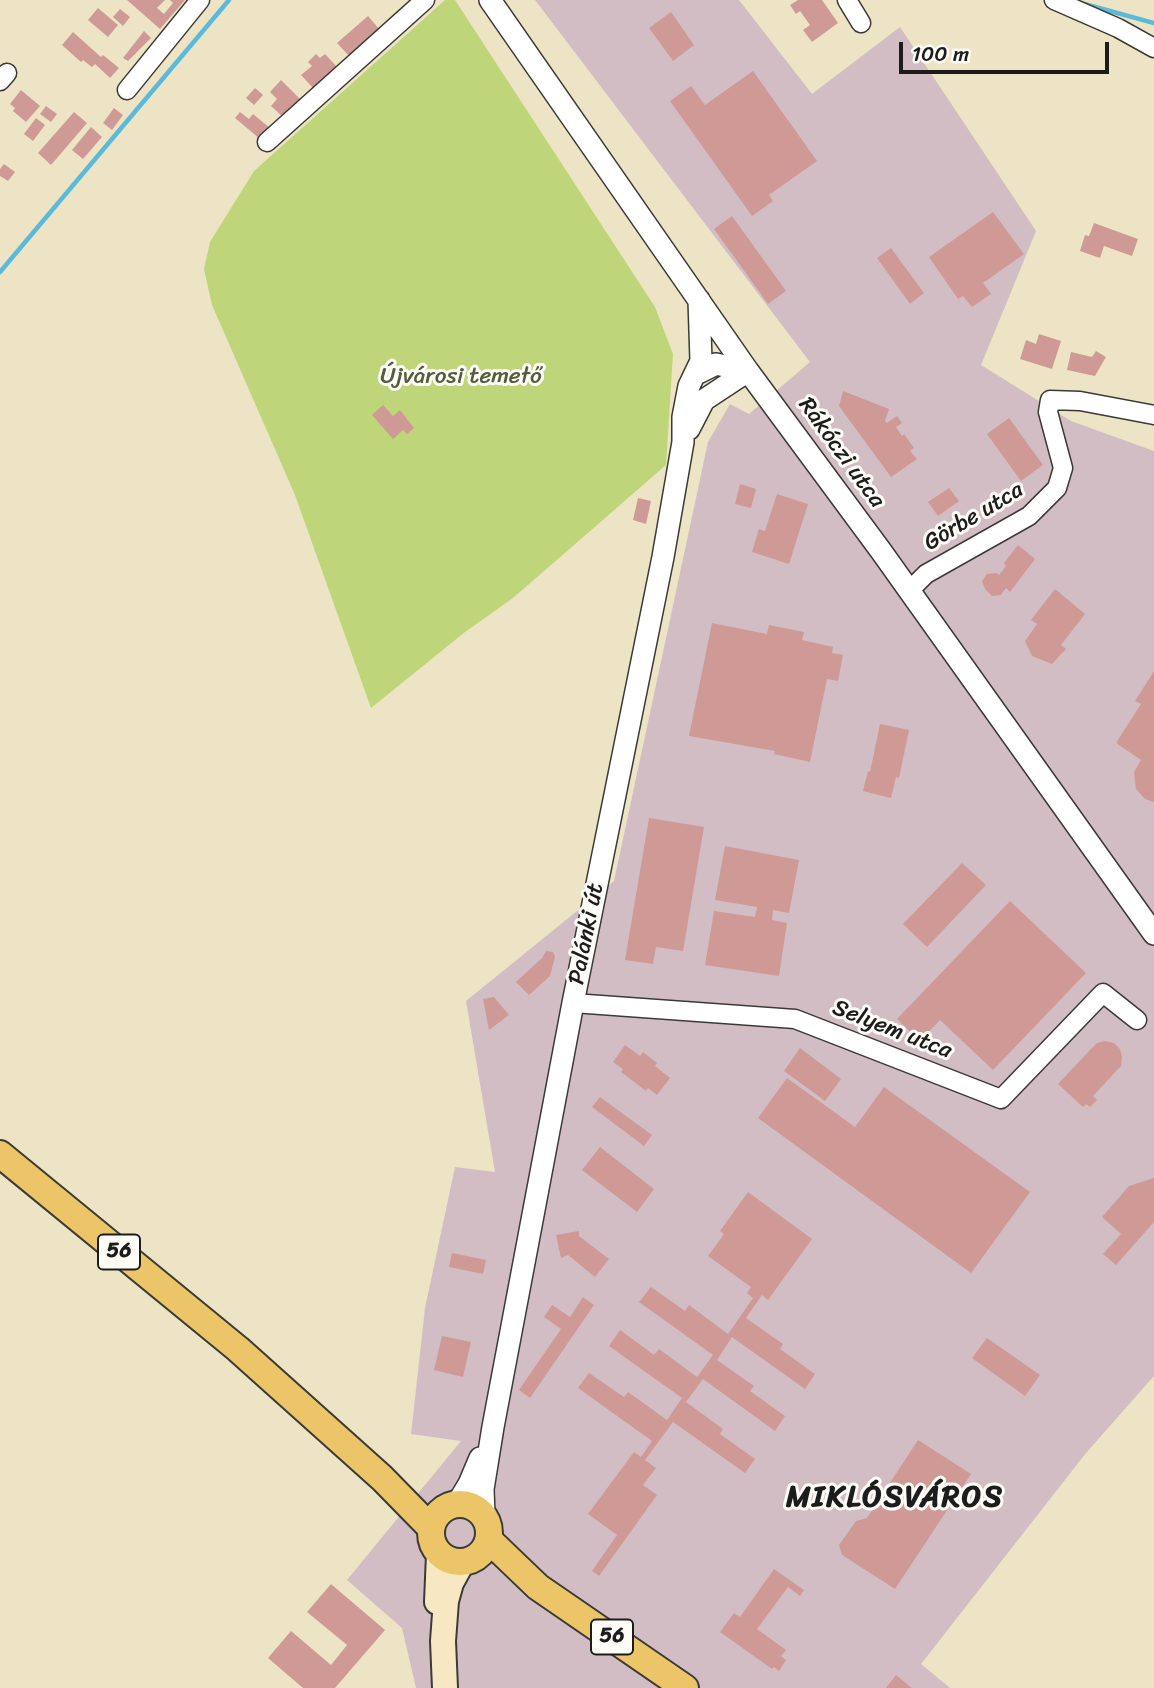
<!DOCTYPE html>
<html>
<head>
<meta charset="utf-8">
<style>
	body { margin:0 }
	#map { position:relative; width:1154px; height:1688px; overflow:hidden; background:#ece4c4; font-family:Sriracha,sans-serif }
	canvas { display:block }
	.scale { position:absolute; left:899px; top:42px; width:210px; height:32px; box-sizing:border-box; border:4px solid #1c1c1c; border-top:0; padding-left:9px; font-size:21px; line-height:24px; white-space:nowrap; color:#1c1c1c; -webkit-text-stroke:5px #fdfcf7; paint-order:stroke }
</style>
</head>
<body>
<div id="map">
<canvas width="1154" height="1688"></canvas>
<div class="scale">100 m</div>
</div>
<script>
const ctx = document.querySelector('canvas').getContext('2d');
ctx.lineJoin = 'round';
function fill(path, color) {
  ctx.fillStyle = color;
  ctx.fill(path, 'evenodd');
}
function poly(rows) {
  const path = new Path2D();
  for (const r of rows) {
    if (r.length === 3) {
      path.moveTo(r[0] + r[2], r[1]);
      path.arc(r[0], r[1], r[2], 0, 2 * Math.PI);
      continue;
    }
    path.moveTo(r[0], r[1]);
    for (let i = 2; i < r.length; i += 2) path.lineTo(r[i], r[i + 1]);
  }
  return path;
}
function strokePath(path, color, width, dash) {
  ctx.strokeStyle = color;
  ctx.lineWidth = width;
  ctx.lineCap = dash ? 'butt' : 'round';
  ctx.setLineDash(dash || []);
  ctx.stroke(path);
}
function label(font, color, halo, rows, align = 'center') {
  ctx.font = font + ' Sriracha,sans-serif';
  ctx.lineWidth = 6;
  ctx.setLineDash([]);
  ctx.textBaseline = 'middle';
  ctx.strokeStyle = halo;
  ctx.fillStyle = color;
  for (const [text, x, y, turn = 0] of rows) {
    ctx.save();
    ctx.translate(x, y);
    ctx.rotate((+turn || 0) * Math.PI / 180);
    ctx.textAlign = isNaN(turn) ? turn : align;
    if (halo) ctx.strokeText(text, 0, 0);
    ctx.fillText(text, 0, 0);
    ctx.restore();
  }
}
const industrial = poly([
	[535,0,739,0,812,94,900,27,1036,231,981,365,1071,421,1154,451,1154,1376,1086,1453,921,1664,950,1688,416,1688,402,1628,347,1580,461,1441,411,1434,425,1308,455,1167,495,1172,466,1001,614,881,708,442,730,404,749,414,810,362]
]);
const green = poly([
	[445,0,455,0,655,307,673,354,666,465,513,598,465,632,371,708,295,495,212,305,204,269,210,242,254,171]
]);
const stream = poly([
	[1081,3,1154,23],
	[0,272,229,0]
]);
const building = poly([
	[127,0,165,0,157,8,164,14,173,3,170,0,185,0,160,29],
	[798,0,822,0,838,23,812,42,803,30,810,25,800,11,796,14,790,5],
	[98,8,118,25,108,37,88,20],
	[120,9,130,17,123,26,113,17],
	[671,12,694,45,673,61,649,28],
	[368,16,380,30,350,57,337,43],
	[144,31,151,38,128,61,123,58],
	[73,32,101,57,103,55,119,68,110,78,95,64,92,67,83,60,81,62,62,45],
	[316,54,320,58,325,54,337,67,313,88,301,75,312,66,308,62],
	[753,71,817,161,769,195,773,201,752,216,670,101,691,86,705,105],
	[281,80,300,99,283,117,271,106,277,99,270,92],
	[255,88,263,95,254,105,246,98],
	[21,90,40,106,26,122,13,111,15,108,10,104],
	[46,106,57,114,51,122,40,114],
	[114,108,123,115,112,130,103,123],
	[74,112,87,123,51,165,38,153],
	[240,112,249,119,253,114,270,128,260,139,235,118],
	[36,118,45,125,33,141,24,134],
	[91,127,102,137,83,159,72,150],
	[4,164,15,172,8,181,0,176,0,169],
	[993,212,1024,254,983,283,991,294,972,307,963,296,958,299,929,257],
	[732,216,786,291,768,304,714,229],
	[1094,223,1138,239,1132,256,1104,246,1100,258,1080,251,1085,235,1089,236],
	[891,248,924,293,910,304,877,258],
	[1039,334,1061,341,1052,369,1020,359,1026,340,1036,344],
	[1096,351,1106,357,1095,376,1067,370,1071,352,1092,357],
	[843,391,889,409,885,421,887,423,897,416,902,423,896,427,902,436,904,434,914,448,910,451,917,459,891,477,839,406],
	[383,405,393,416,400,410,414,428,407,434,403,430,393,439,372,415],
	[1009,418,1043,465,1021,481,987,434],
	[740,484,756,489,751,508,735,504],
	[949,488,959,501,938,516,928,502],
	[777,494,808,504,789,564,752,552,759,529,765,531],
	[638,498,651,501,646,524,633,520],
	[1018,545,1035,559,1010,592,1006,588,1001,595,992,596,985,589,982,581,987,574,996,573,999,575,1006,566,1004,563],
	[1055,589,1085,614,1061,645,1066,649,1052,664,1032,656,1025,641,1037,624,1031,620],
	[712,623,767,634,769,625,804,632,802,640,833,647,832,653,843,655,838,681,827,679,810,762,774,754,775,751,689,736],
	[1154,671,1154,802,1145,799,1136,789,1134,772,1141,760,1116,743,1141,704,1135,701],
	[880,724,909,730,899,778,896,777,891,798,863,791,868,771,870,772],
	[649,818,704,827,683,951,656,947,653,964,625,960],
	[725,846,799,860,789,913,773,910,772,920,787,923,779,976,705,965,714,911,755,917,757,907,715,900],
	[962,863,986,885,927,947,903,924],
	[1010,901,1086,973,993,1070,940,1020,920,1041,897,1019],
	[546,951,553,952,555,957,550,976,529,995,516,982,542,958],
	[494,997,509,1015,489,1030,483,999],
	[1105,1041,1114,1043,1120,1049,1122,1057,1121,1066,1093,1096,1097,1100,1090,1107,1086,1104,1083,1107,1058,1084,1091,1049,1097,1043],
	[625,1045,640,1056,643,1052,657,1063,655,1066,670,1078,657,1095,648,1088,646,1091,621,1072,623,1069,613,1062],
	[800,1048,841,1079,825,1101,784,1071],
	[787,1078,855,1127,884,1087,1030,1192,971,1273,758,1118],
	[600,1097,652,1135,644,1146,592,1107],
	[600,1147,654,1189,637,1212,582,1170],
	[1154,1178,1154,1222,1116,1265,1103,1254,1121,1234,1102,1217,1129,1186],
	[748,1192,812,1239,768,1300,762,1295,746,1318,783,1344,780,1349,815,1374,805,1389,732,1337,717,1360,754,1386,750,1391,785,1416,775,1431,703,1379,686,1402,723,1429,720,1434,755,1459,745,1473,673,1422,645,1460,656,1468,643,1485,657,1495,599,1576,592,1571,617,1535,588,1514,634,1452,641,1457,652,1441,578,1388,589,1373,624,1397,628,1392,667,1420,682,1398,609,1346,620,1330,654,1355,659,1349,697,1377,713,1355,639,1302,651,1287,685,1311,689,1305,728,1334,753,1298,747,1293,751,1287,708,1256,724,1234,720,1231],
	[579,1231,579,1236,609,1259,595,1277,568,1255,561,1258,556,1235],
	[452,1253,486,1260,483,1274,449,1267],
	[583,1297,594,1305,530,1398,519,1390,561,1329,544,1317,552,1305,570,1317],
	[442,1336,471,1342,463,1377,434,1370],
	[987,1338,1040,1375,1025,1396,972,1358],
	[918,1440,971,1474,895,1589,842,1555,839,1545,856,1521,867,1518],
	[774,1569,804,1590,800,1596,788,1587,757,1629,786,1650,781,1656,786,1660,779,1671,774,1667,772,1669,720,1632,734,1613,740,1617],
	[331,1584,385,1630,335,1688,303,1688,268,1658,291,1631,331,1665,347,1645,307,1612],
	[896,1675,912,1688,886,1688]
]);
const minor = poly([
	[847,0,861,23],
	[1054,0,1118,28,1154,48],
	[0,81,7,73],
	[127,90,200,0],
	[267,142,425,0],
	[909,591,926,574,1029,516,1057,488,1063,468,1048,412,1050,400,1080,401,1154,415],
	[573,1003,795,1019,1001,1099,1103,993,1137,1020]
]);
const tertiary = poly([
	[490,0,748,371,881,551,1154,934],
	[696,374,716,364,748,371],
	[689,429,704,400,748,371],
	[457,1504,469,1484,480,1458],
	[484,1515,483,1489,493,1427,573,1003,663,557,683,442,683,417,689,386,701,361,699,300]
]);
const secondary = poly([
	[437,1602,439,1554],
	[445,1688,443,1641,446,1601,451,1583,462,1563]
]);
const primary = poly([
	[0,1154,238,1349,382,1478,431,1528],
	[460,1533,29],
	[489,1540,538,1587,685,1688]
]);
const shields = [
	[119,1252,42],
	[612,1637,42]
];
const shieldNames = [
	["56",119,1252],
	["56",612,1637]
];
const parkNames = [
	["Újvárosi temető",461,377]
];
const streetNames = [
	["Rákóczi utca",841,453,54],
	["Görbe utca",974,517,-31],
	["Palánki út",587,934,-79],
	["Selyem utca",892,1030,21]
];
const districtNames = [
	["MIKLÓSVÁROS",895,1498]
];
fill(industrial, '#d2bdc5');
fill(green, '#bfd579');
strokePath(stream, '#5bb9da', 4.5);
fill(building, '#cf9a96');
strokePath(minor, '#3b3a35', 21);
strokePath(tertiary, '#3b3a35', 24);
strokePath(secondary, '#3b3a35', 28);
strokePath(primary, '#3b3a35', 30);
strokePath(minor, '#fff', 18);
strokePath(tertiary, '#fff', 21);
strokePath(secondary, '#f7e8c3', 24);
strokePath(primary, '#ecc569', 26);
for (const [x, y, w] of shields) {
  const box = new Path2D();
  box.roundRect(x - w / 2, y - 17.5, w, 35, 5);
  ctx.fillStyle = '#fdfcf7';
  ctx.fill(box);
  strokePath(box, '#1c1c1c', 2);
}
label('bold 21px', '#1c1c1c', null, shieldNames);
label('23px', '#555d3d', '#fdfcf7', parkNames);
label('23px', '#1c1c1c', '#fdfcf7', streetNames);
ctx.letterSpacing = '2px';
label('bold 30px', '#1c1c1c', '#fdfcf7', districtNames);
ctx.letterSpacing = '0px';
</script>
</body>
</html>
